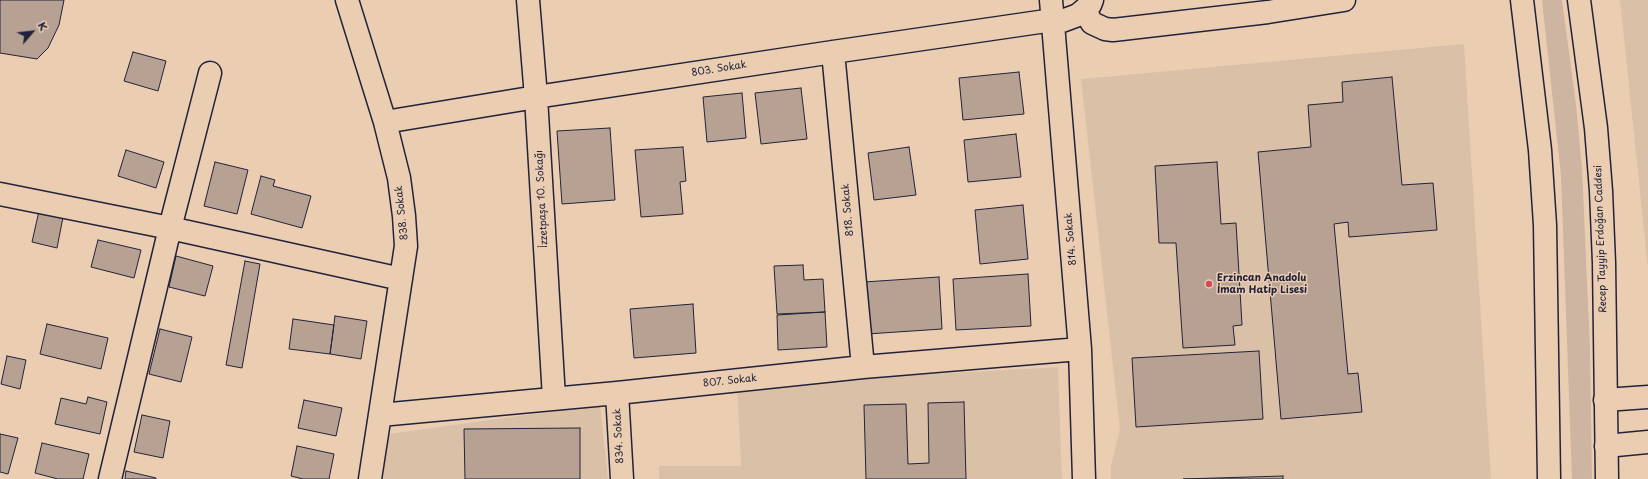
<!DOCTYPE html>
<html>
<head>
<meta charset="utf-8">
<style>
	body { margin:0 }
	#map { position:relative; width:1648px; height:479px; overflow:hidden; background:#ebceb2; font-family:"Playpen Sans",sans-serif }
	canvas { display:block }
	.north { position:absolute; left:12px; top:12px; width:40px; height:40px; -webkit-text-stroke:3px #ebceb2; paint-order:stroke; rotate:62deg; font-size:11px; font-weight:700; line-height:16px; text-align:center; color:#22223b }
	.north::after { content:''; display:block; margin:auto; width:14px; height:18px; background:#22223b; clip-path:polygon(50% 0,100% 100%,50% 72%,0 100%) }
</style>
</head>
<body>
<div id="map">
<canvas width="1648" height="479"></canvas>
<div class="north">K</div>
</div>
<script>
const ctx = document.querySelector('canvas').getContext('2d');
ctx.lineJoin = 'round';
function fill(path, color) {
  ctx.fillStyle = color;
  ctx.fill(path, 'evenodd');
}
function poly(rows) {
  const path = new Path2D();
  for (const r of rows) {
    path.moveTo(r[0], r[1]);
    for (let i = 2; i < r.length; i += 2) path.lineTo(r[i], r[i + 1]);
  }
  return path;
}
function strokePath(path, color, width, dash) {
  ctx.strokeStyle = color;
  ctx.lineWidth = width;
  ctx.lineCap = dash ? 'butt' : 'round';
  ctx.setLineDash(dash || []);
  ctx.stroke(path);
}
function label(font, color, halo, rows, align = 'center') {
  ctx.font = font + ' "Playpen Sans",sans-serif';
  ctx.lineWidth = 3;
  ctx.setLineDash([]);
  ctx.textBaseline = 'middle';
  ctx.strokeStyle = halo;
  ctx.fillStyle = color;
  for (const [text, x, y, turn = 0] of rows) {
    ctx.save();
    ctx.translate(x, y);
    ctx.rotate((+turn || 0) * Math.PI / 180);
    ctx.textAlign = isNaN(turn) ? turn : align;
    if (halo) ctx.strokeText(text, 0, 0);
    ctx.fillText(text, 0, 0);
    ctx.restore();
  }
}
const built = poly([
	[1620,0,1648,0,1648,269],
	[1464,44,1491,479,1111,479,1111,465,1120,430,1081,79],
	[1058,367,1062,479,659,479,659,466,741,466,737,385],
	[600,405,608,479,381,479,388,434]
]);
const green = poly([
	[1542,0,1562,0,1576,104,1582,169,1585,235,1590,350,1592,479,1572,479,1561,176]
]);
const building = poly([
	[0,0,64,0,59,25,48,48,37,59,0,53,0,0],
	[133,52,166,61,158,91,124,81,133,52],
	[1019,72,1024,114,963,120,959,78,1019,72],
	[1392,77,1402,185,1433,183,1437,230,1349,237,1348,222,1334,224,1348,374,1358,373,1362,412,1281,419,1258,152,1311,147,1308,105,1343,102,1342,82,1392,77],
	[801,88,807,139,761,144,755,93,801,88],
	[742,93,746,138,707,142,703,97,742,93],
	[610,128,615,200,562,204,557,131,610,128],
	[1016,134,1021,177,968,182,964,140,1016,134],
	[683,147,686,181,680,182,683,214,641,217,635,150,683,147],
	[909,147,916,195,874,200,868,153,909,147],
	[126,150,164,162,156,188,118,176,126,150],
	[215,162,248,170,237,214,204,206,215,162],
	[1217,162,1221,224,1236,223,1242,325,1233,326,1235,345,1183,348,1176,243,1159,243,1155,166,1217,162],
	[261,176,275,180,273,186,311,196,302,228,251,214,261,176],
	[1023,205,1028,259,980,264,975,210,1023,205],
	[39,211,63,217,57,248,32,242,39,211],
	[98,240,141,250,134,278,91,267,98,240],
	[176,256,213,266,205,296,169,287,176,256],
	[245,261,260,264,242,368,226,365,245,261],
	[803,265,804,280,823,279,825,312,777,314,774,266,803,265],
	[1028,274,1031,326,956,330,953,279,1028,274],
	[939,277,942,329,867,334,864,282,939,277],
	[693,304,696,353,634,358,630,309,693,304],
	[825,312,827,347,778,350,777,315,825,312],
	[335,316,367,321,361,359,330,354,335,316],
	[293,319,334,325,330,354,289,349,293,319],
	[47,324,108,338,101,369,40,354,47,324],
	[160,329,192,337,181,382,149,374,160,329],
	[1259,351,1263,419,1136,427,1132,358,1259,351],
	[7,356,26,360,20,389,1,384,7,356],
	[88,397,107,402,100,434,55,424,61,398,86,404,88,397],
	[304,400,342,408,336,436,298,428,304,400],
	[964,402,966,479,866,479,864,405,906,404,908,464,929,463,928,403,964,402],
	[142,415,170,421,163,458,134,452,142,415],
	[580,428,580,479,465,479,464,429,580,428],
	[0,434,18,438,8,474,0,472,0,434],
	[42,443,89,454,83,479,58,479,35,473,42,443],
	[297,446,334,454,329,479,303,479,291,476,297,446],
	[126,471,156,478,156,479,125,479,126,471],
	[1283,476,1283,479,1183,479,1283,476]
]);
const minor = poly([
	[347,0,385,122,399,178,404,216,406,246,370,479],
	[528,0,536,97,554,398],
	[1051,0,1080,349,1084,479],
	[1085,11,1092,23,1105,29,1113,30,1268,12,1344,0],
	[833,52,863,367],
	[385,122,536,97,833,52,1053,20,1062,21,1078,15,1090,5,1092,0],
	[0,194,170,228,401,279],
	[617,393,622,479],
	[1605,400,1648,397],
	[380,415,617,393,863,367,1080,349],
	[1606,446,1648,442],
	[110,479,170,228,210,73]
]);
const major = poly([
	[1522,0,1540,150,1545,225,1549,479],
	[1579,0,1596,128,1601,191,1604,263,1607,479]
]);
const markers = [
	[1209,284,4,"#d1495b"]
];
const streetNames = [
	["803. Sokak",719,69,-9],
	["İzzetpaşa 10. Sokağı",542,199,-93],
	["818. Sokak",848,210,-95],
	["838. Sokak",402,213,-96],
	["814. Sokak",1071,239,-95],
	["Recep Tayyip Erdoğan Caddesi",1601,239,-92],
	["807. Sokak",730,381,-6],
	["834. Sokak",619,436,-93]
];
const poiNames = [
	["Erzincan Anadolu",1217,278],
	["İmam Hatip Lisesi",1217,290]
];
fill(built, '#dbc0a8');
fill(green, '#ceb5a1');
fill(building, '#b7a192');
strokePath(building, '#22223b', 1);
strokePath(minor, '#22223b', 25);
strokePath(major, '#22223b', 25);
strokePath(minor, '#ebceb2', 22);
strokePath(major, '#ebceb2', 22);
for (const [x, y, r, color] of markers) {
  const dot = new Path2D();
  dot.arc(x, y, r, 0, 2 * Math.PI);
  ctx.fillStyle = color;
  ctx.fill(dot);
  strokePath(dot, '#ebceb2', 1.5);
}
label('10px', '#22223b', '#ebceb2', streetNames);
label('bold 10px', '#22223b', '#ebceb2', poiNames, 'left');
</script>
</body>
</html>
